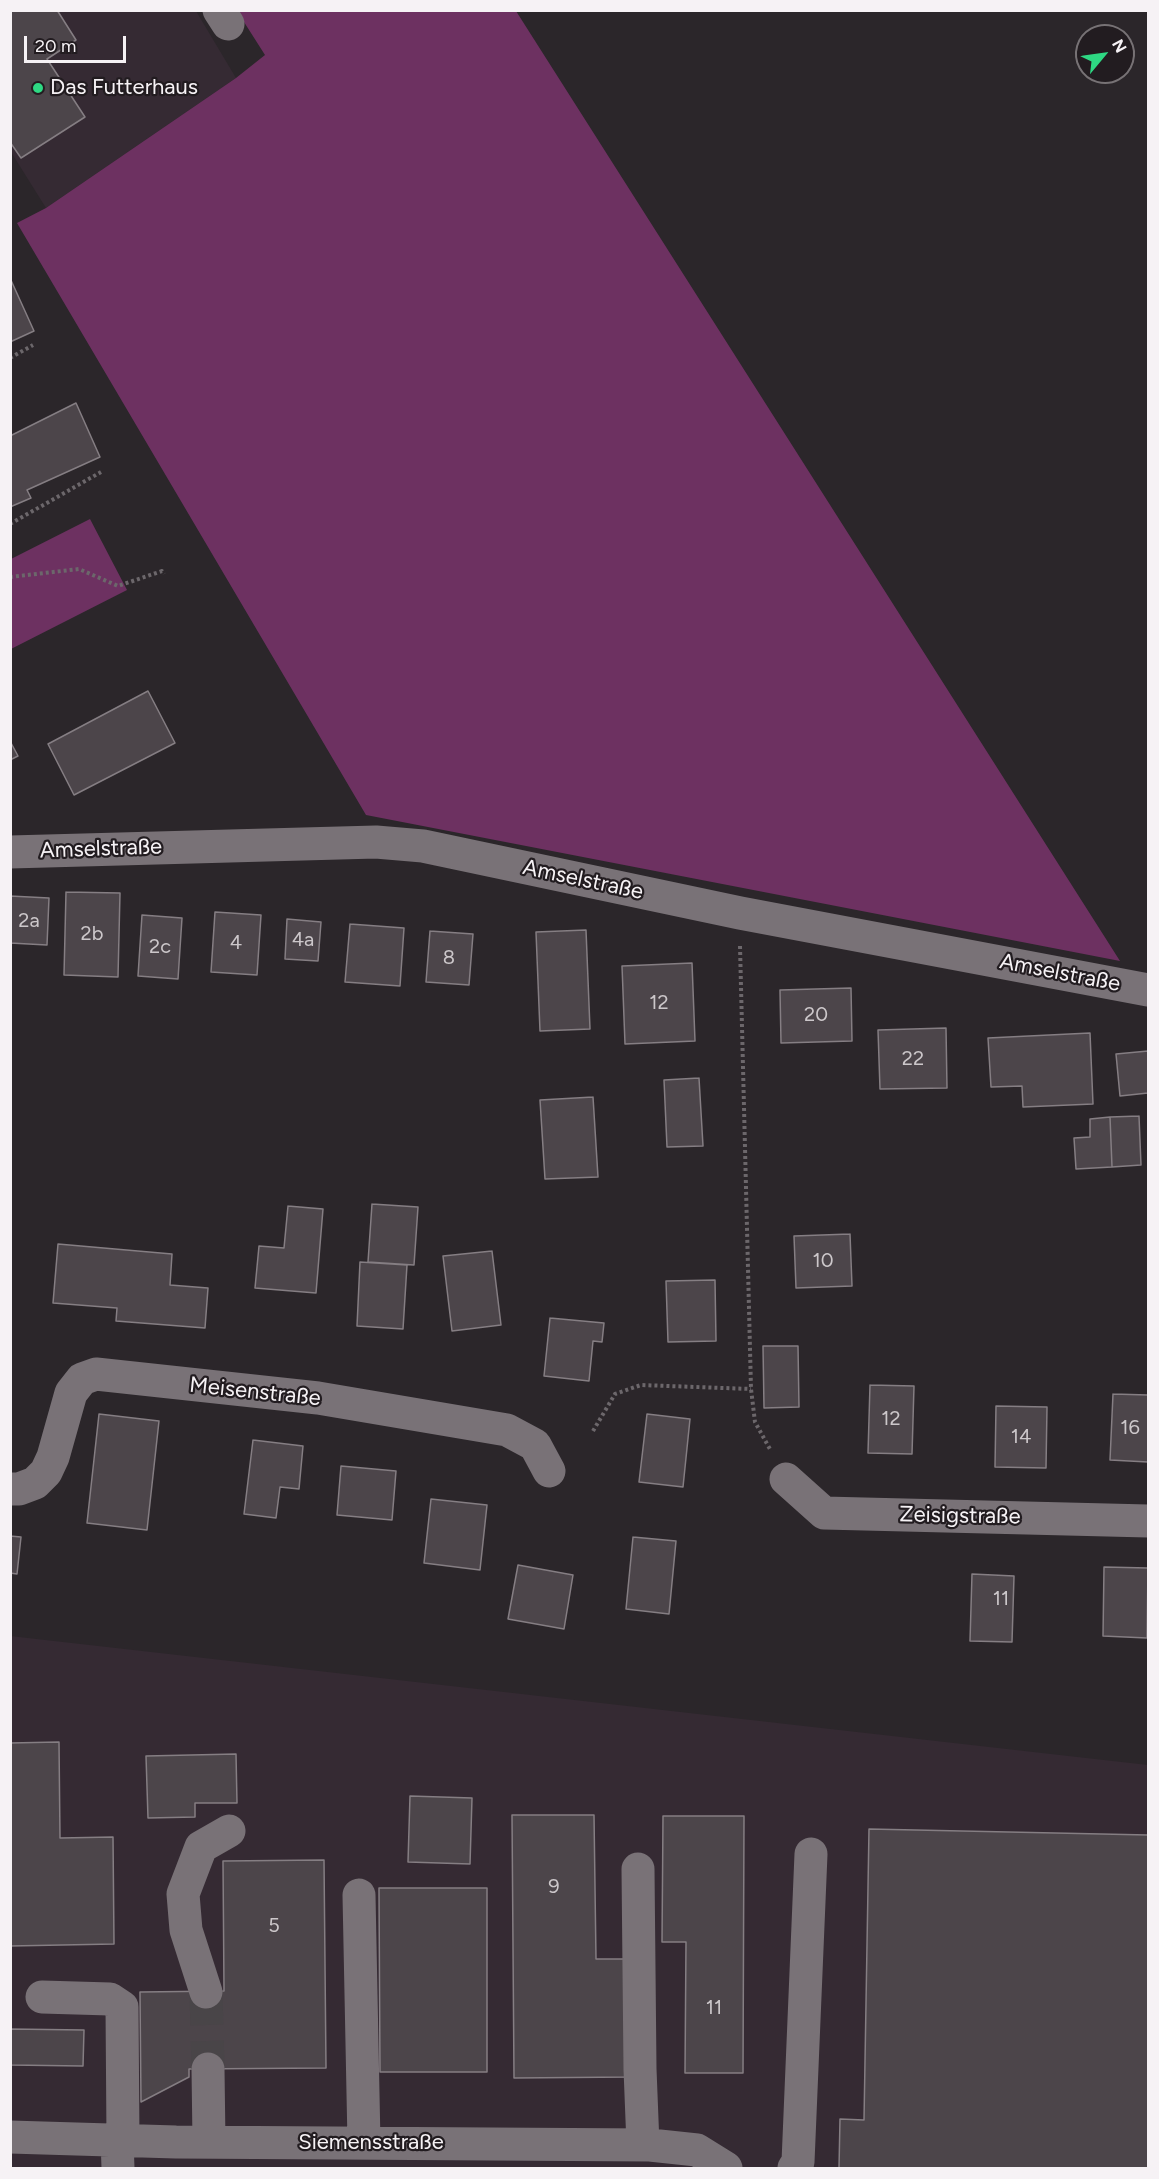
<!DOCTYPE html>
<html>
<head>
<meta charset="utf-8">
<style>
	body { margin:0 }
	#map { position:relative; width:1159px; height:2179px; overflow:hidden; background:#2b262a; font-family:Figtree,sans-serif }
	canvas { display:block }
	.frame { position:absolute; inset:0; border:12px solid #f6f2f5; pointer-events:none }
	.north { position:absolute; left:1075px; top:24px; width:60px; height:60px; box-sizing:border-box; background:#221c20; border:2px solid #777275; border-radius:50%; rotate:61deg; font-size:16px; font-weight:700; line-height:24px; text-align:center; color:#f6f2f5 }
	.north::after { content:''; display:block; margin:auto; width:21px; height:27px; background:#2ed883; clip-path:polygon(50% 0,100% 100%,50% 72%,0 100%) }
	.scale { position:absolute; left:24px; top:36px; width:102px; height:27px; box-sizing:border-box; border:3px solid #f6f2f5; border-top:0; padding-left:8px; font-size:18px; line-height:21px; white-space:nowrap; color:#f6f2f5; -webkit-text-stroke:4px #221c20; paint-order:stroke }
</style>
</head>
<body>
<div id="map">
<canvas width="1159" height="2179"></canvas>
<div class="frame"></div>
<div class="north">N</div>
<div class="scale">20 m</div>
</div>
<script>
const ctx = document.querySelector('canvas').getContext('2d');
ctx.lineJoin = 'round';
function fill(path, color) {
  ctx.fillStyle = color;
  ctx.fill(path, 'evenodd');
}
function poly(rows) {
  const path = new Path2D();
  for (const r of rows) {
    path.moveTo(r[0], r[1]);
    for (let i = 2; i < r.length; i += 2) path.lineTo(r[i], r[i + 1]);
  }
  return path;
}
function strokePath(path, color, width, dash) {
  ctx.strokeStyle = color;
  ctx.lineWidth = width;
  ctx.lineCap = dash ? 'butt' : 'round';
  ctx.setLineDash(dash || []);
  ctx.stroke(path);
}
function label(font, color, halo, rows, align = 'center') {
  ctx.font = font + ' Figtree,sans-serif';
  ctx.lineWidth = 4.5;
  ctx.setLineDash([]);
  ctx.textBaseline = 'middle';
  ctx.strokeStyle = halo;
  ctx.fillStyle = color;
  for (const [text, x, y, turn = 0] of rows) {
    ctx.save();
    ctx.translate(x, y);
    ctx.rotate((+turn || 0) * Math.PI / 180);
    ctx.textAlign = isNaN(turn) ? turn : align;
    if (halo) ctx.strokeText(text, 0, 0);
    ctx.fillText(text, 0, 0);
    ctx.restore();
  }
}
const built = poly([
	[11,11,196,11,236,78,46,208,11,152],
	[10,1636,1148,1765,1148,2168,11,2168]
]);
const green = poly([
	[237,11,516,11,1120,961,366,815,17,223,46,208,236,78,265,55],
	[90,519,127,590,11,649,11,559]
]);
const building = poly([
	[10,10,57,10,76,40,47,59,85,117,21,158,10,142,10,10],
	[10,278,34,331,10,342,10,278],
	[76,403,100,457,27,490,31,498,10,507,10,436,76,403],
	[148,691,175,743,74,795,48,744,148,691],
	[10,741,18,756,10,760,10,741],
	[66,892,120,893,118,977,64,975,66,892],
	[10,896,49,898,47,945,10,943,10,896],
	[215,912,261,915,257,975,211,972,215,912],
	[142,915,182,918,178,979,138,976,142,915],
	[287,919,321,922,318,961,285,959,287,919],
	[350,924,404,928,400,986,345,982,350,924],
	[586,930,590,1029,540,1031,536,932,586,930],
	[430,931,473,934,469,985,426,982,430,931],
	[692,963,695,1041,625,1044,622,966,692,963],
	[851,988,852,1041,781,1043,780,990,851,988],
	[946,1028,947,1088,880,1089,878,1030,946,1028],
	[1090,1033,1093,1104,1023,1107,1022,1086,991,1087,988,1038,1090,1033],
	[1148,1051,1148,1093,1120,1096,1116,1054,1148,1051],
	[699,1078,703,1146,667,1147,664,1080,699,1078],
	[593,1097,598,1177,545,1179,540,1100,593,1097],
	[1139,1116,1141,1165,1112,1167,1110,1117,1139,1116],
	[1110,1117,1112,1167,1076,1169,1074,1138,1090,1137,1090,1119,1110,1117],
	[372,1204,418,1207,414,1265,368,1262,372,1204],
	[288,1206,323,1209,316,1293,255,1288,259,1246,284,1248,288,1206],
	[850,1234,852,1286,796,1288,794,1236,850,1234],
	[58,1244,172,1254,170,1285,208,1288,205,1328,116,1321,117,1308,53,1303,58,1244],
	[492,1251,501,1325,452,1331,443,1256,492,1251],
	[360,1262,407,1265,403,1329,357,1326,360,1262],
	[715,1280,716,1341,668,1342,666,1281,715,1280],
	[550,1318,604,1323,602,1342,593,1341,589,1381,544,1376,550,1318],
	[763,1346,798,1346,799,1407,764,1408,763,1346],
	[870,1385,914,1386,912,1454,868,1453,870,1385],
	[1113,1394,1148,1395,1148,1462,1110,1460,1113,1394],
	[996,1406,1047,1407,1046,1468,995,1467,996,1406],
	[99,1414,159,1421,147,1530,87,1523,99,1414],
	[647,1414,690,1419,683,1487,639,1482,647,1414],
	[253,1440,303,1446,299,1489,280,1487,276,1518,244,1514,253,1440],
	[341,1466,396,1471,392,1520,337,1515,341,1466],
	[431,1499,487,1505,480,1570,424,1563,431,1499],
	[10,1536,21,1537,17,1574,10,1573,10,1536],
	[633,1537,676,1541,669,1614,626,1609,633,1537],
	[518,1565,573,1575,564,1629,508,1619,518,1565],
	[1104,1567,1148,1568,1147,1638,1103,1636,1104,1567],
	[972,1574,1014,1576,1012,1642,970,1641,972,1574],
	[59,1742,60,1838,113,1837,114,1944,10,1946,10,1743,59,1742],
	[236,1754,237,1803,195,1803,195,1817,148,1818,146,1756,236,1754],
	[410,1796,472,1798,470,1864,408,1862,410,1796],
	[512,1815,594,1815,596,1959,629,1959,630,2077,514,2078,512,1815],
	[663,1816,744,1816,743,2073,685,2073,686,1942,662,1942,663,1816],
	[869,1829,1148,1835,1148,2168,839,2168,840,2119,864,2120,869,1829],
	[324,1860,326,2068,189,2069,189,2077,141,2102,140,1992,224,1991,223,1861,324,1860],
	[379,1888,487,1888,487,2072,380,2072,379,1888],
	[10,2029,84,2030,83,2066,10,2065,10,2029]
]);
const minorTunnel = poly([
	[206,1992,208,2069]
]);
const path = poly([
	[10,358,33,345],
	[10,524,101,472],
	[10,577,79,569,118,586,162,571,164,574],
	[740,946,751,1389,755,1422,771,1451],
	[593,1431,615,1394,641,1385,751,1389]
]);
const minor = poly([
	[219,10,228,24],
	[10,852,376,842,423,846,740,913,1148,990],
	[786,1479,824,1513,1148,1521],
	[10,1489,19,1489,35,1483,46,1472,53,1457,71,1393,82,1379,96,1374,318,1398,507,1430,535,1445,549,1471],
	[638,1869,640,2069,643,2145],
	[359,1895,364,2143],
	[206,1992,186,1930,183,1894,201,1847,229,1831],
	[42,1997,110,1999,122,2007,123,2140],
	[208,2069,209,2142],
	[10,2137,176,2142,650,2145,697,2150,726,2168],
	[117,2140,118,2168],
	[794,2168,798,2162,811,1854]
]);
const markers = [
	[38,88,6,"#2ed883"]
];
const numberNames = [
	["2a",29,921],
	["2b",92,934],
	["4a",303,940],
	["4",236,943],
	["2c",160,947],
	["8",449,958],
	["12",659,1003],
	["20",816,1015],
	["22",913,1059],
	["10",823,1261],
	["12",891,1419],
	["16",1130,1428],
	["14",1021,1437],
	["11",1001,1599],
	["9",554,1887],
	["5",274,1926],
	["11",714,2008]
];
const poiNames = [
	["Das Futterhaus",50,88]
];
const streetNames = [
	["Amselstraße",101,849,-2],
	["Amselstraße",583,880,12],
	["Amselstraße",1060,973,11],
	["Meisenstraße",255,1392,6],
	["Zeisigstraße",960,1516,1],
	["Siemensstraße",371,2143]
];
fill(built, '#352a33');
fill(green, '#6d3161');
fill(building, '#4c454a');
strokePath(building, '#857e83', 1.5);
strokePath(minorTunnel, '#494548', 33, [33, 16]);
strokePath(path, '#6c676b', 4, [3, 3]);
strokePath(minor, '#797277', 33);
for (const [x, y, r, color] of markers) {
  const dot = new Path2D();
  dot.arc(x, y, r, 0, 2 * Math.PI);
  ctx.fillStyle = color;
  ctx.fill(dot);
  strokePath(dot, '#221c20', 2);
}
label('20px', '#ccc7ca', null, numberNames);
label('22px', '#f6f2f5', '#221c20', poiNames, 'left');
label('22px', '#f6f2f5', '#221c20', streetNames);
</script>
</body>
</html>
